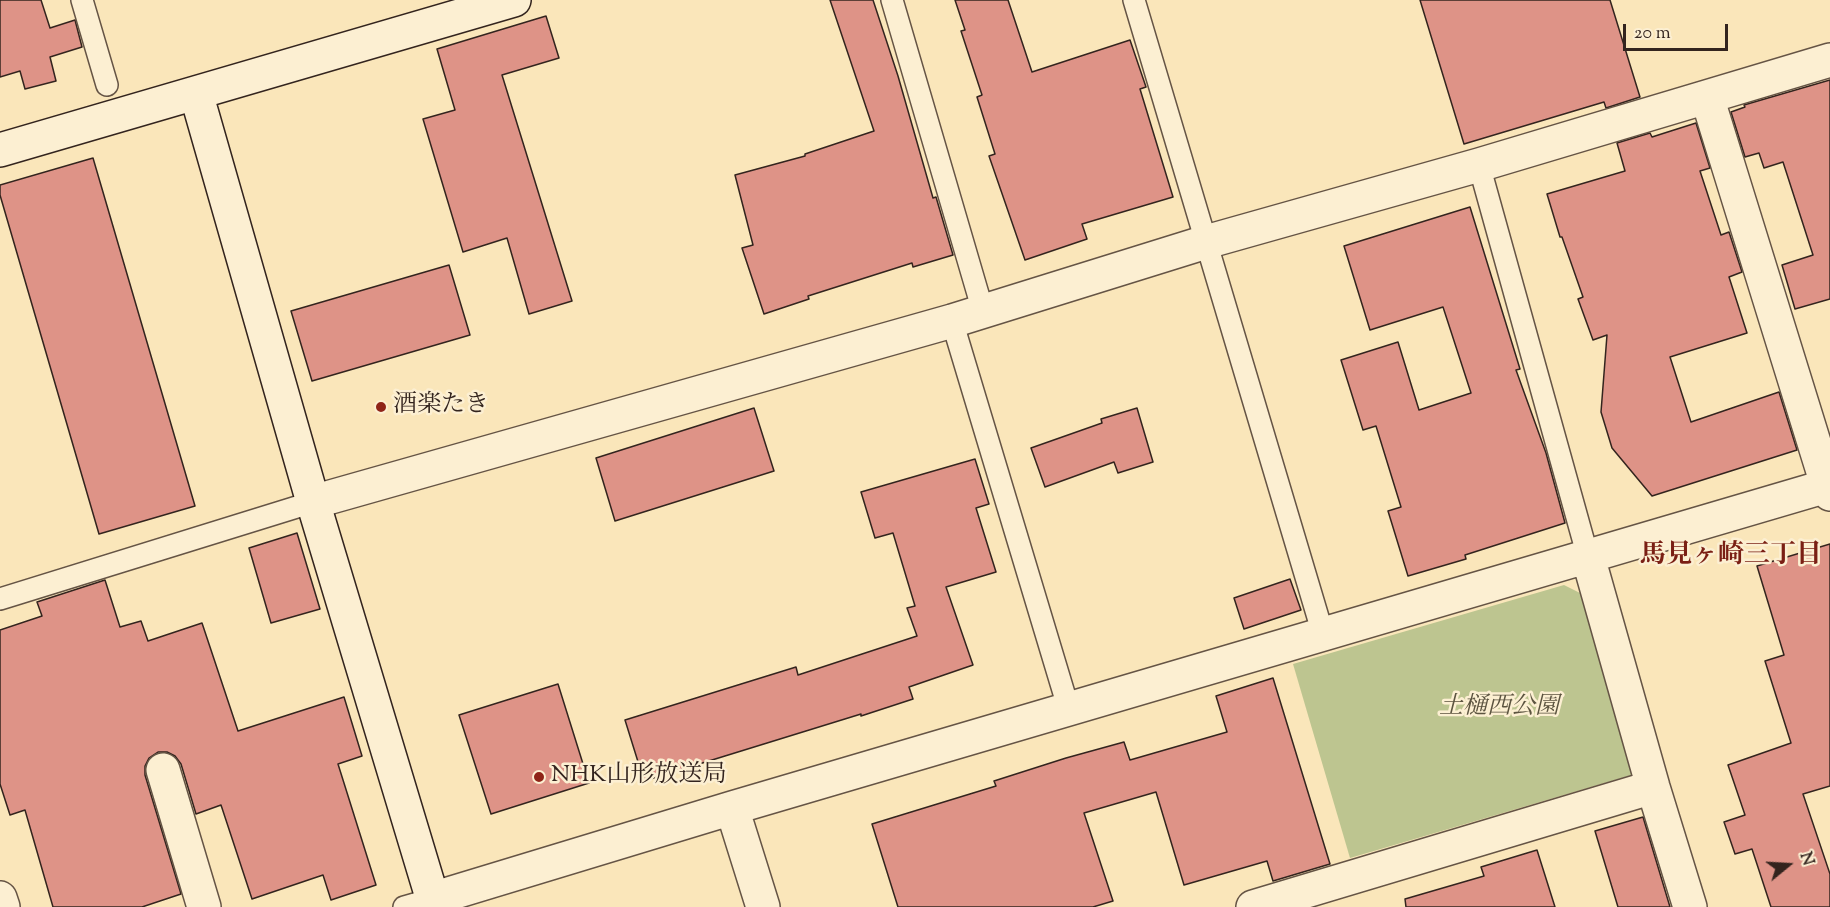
<!DOCTYPE html>
<html>
<head>
<meta charset="utf-8">
<style>
	body { margin:0 }
	#map { position:relative; width:1830px; height:907px; overflow:hidden; background:#fae6ba; font-family:"Sorts Mill Goudy",serif }
	canvas { display:block }
	.north { position:absolute; left:1758px; top:835px; width:60px; height:60px; -webkit-text-stroke:4px #fcefd2; paint-order:stroke; rotate:72deg; font-size:16px; font-weight:700; line-height:24px; text-align:center; color:#33241e }
	.north::after { content:''; display:block; margin:auto; width:21px; height:27px; background:#33241e; clip-path:polygon(50% 0,100% 100%,50% 72%,0 100%) }
	.scale { position:absolute; left:1623px; top:24px; width:105px; height:27px; box-sizing:border-box; border:3px solid #33241e; border-top:0; padding-left:8px; font-size:18px; line-height:21px; white-space:nowrap; color:#33241e; -webkit-text-stroke:4px #fcefd2; paint-order:stroke }
</style>
</head>
<body>
<div id="map">
<canvas width="1830" height="907"></canvas>
<div class="north">N</div>
<div class="scale">20 m</div>
</div>
<script>
const ctx = document.querySelector('canvas').getContext('2d');
ctx.lineJoin = 'round';
function fill(path, color) {
  ctx.fillStyle = color;
  ctx.fill(path, 'evenodd');
}
function poly(rows) {
  const path = new Path2D();
  for (const r of rows) {
    path.moveTo(r[0], r[1]);
    for (let i = 2; i < r.length; i += 2) path.lineTo(r[i], r[i + 1]);
  }
  return path;
}
function strokePath(path, color, width, dash) {
  ctx.strokeStyle = color;
  ctx.lineWidth = width;
  ctx.lineCap = dash ? 'butt' : 'round';
  ctx.setLineDash(dash || []);
  ctx.stroke(path);
}
function label(font, color, halo, rows, align = 'center') {
  ctx.font = font + ' "Sorts Mill Goudy","Noto Serif JP",serif';
  ctx.lineWidth = 5;
  ctx.setLineDash([]);
  ctx.textBaseline = 'middle';
  ctx.strokeStyle = halo;
  ctx.fillStyle = color;
  for (const [text, x, y, turn = 0] of rows) {
    ctx.save();
    ctx.translate(x, y);
    ctx.rotate((+turn || 0) * Math.PI / 180);
    ctx.textAlign = isNaN(turn) ? turn : align;
    if (halo) ctx.strokeText(text, 0, 0);
    ctx.fillText(text, 0, 0);
    ctx.restore();
  }
}
const green = poly([
	[1564,585,1590,598,1642,772,1350,858,1293,664]
]);
const building = poly([
	[0,0,41,0,50,28,75,20,82,47,50,57,56,81,25,89,20,71,0,77,0,0],
	[830,0,873,0,898,76,933,198,936,197,953,255,913,267,912,263,808,296,809,299,764,314,742,248,753,245,735,175,805,156,805,154,874,131,830,0],
	[955,0,1008,0,1032,72,1130,40,1146,87,1140,89,1173,197,1082,224,1087,239,1025,260,989,156,995,154,977,97,982,95,961,31,965,30,955,0],
	[1420,0,1610,0,1640,97,1606,108,1604,102,1464,144,1420,0],
	[546,16,559,58,502,75,572,301,529,314,507,238,463,252,423,119,455,110,437,49,546,16],
	[1830,80,1830,299,1795,309,1782,265,1813,255,1783,162,1764,168,1759,153,1745,157,1731,112,1745,107,1744,105,1830,80],
	[1696,123,1710,168,1700,171,1721,235,1729,232,1742,272,1729,277,1747,333,1670,357,1691,422,1779,392,1797,450,1652,496,1612,448,1601,412,1607,335,1593,340,1578,299,1583,297,1562,237,1560,237,1547,194,1625,171,1617,143,1650,133,1652,137,1696,123],
	[93,158,195,506,99,534,0,195,0,185,93,158],
	[1470,207,1520,369,1516,370,1546,453,1565,523,1465,555,1466,559,1408,576,1388,511,1401,507,1376,426,1363,430,1341,360,1398,342,1419,410,1471,393,1443,307,1370,330,1344,246,1470,207],
	[449,265,470,335,312,381,291,311,449,265],
	[754,408,774,471,615,521,596,458,754,408],
	[1137,408,1153,462,1118,473,1114,462,1045,487,1031,448,1102,423,1101,419,1137,408],
	[975,459,989,504,976,508,996,572,946,587,973,665,909,687,913,699,861,716,861,714,644,781,625,720,796,667,798,675,917,636,907,608,915,606,893,533,875,538,861,492,975,459],
	[297,533,320,609,271,623,249,548,297,533],
	[1830,544,1830,786,1803,794,1830,874,1830,907,1771,907,1752,849,1735,854,1724,822,1745,815,1728,765,1791,743,1765,661,1784,655,1757,566,1830,544],
	[1290,579,1301,610,1244,629,1234,598,1290,579],
	[105,580,120,627,141,621,148,641,202,623,238,731,344,697,362,756,338,764,376,885,331,900,323,875,252,899,221,805,196,814,181,764,175,756,167,752,158,752,149,758,145,766,145,775,181,894,142,907,53,907,25,810,10,815,0,784,0,630,42,616,37,602,105,580],
	[1273,678,1330,864,1273,881,1267,861,1184,885,1156,792,1084,813,1113,901,1093,907,898,907,872,824,996,786,994,781,1066,758,1124,742,1130,760,1227,732,1216,696,1273,678],
	[558,684,589,783,491,814,459,715,558,684],
	[1643,817,1670,907,1618,907,1595,831,1643,817],
	[1537,850,1555,907,1406,907,1405,899,1484,876,1481,867,1537,850]
]);
const lane = poly([
	[82,0,107,85],
	[892,0,983,311],
	[1134,0,1323,634],
	[1479,165,1588,557],
	[952,321,1069,710],
	[0,599,313,502],
	[404,907,432,899]
]);
const street = poly([
	[1707,97,1830,494],
	[313,502,952,321,1206,242,1479,165,1830,60],
	[1588,557,1653,787,1690,907],
	[163,770,204,907],
	[732,808,763,907],
	[0,898,3,907],
	[432,899,732,808,1830,485],
	[1253,907,1653,787]
]);
const secondary = poly([
	[196,93,313,502,435,907],
	[0,150,514,0]
]);
const markers = [
	[381,407,6,"#8f2418"],
	[539,777,6,"#8f2418"]
];
const poiNames = [
	["酒楽たき",393,407],
	["NHK山形放送局",551,777]
];
const parkNames = [
	["土樋西公園",1499,709]
];
const neighbourhoodNames = [
	["馬見ヶ崎三丁目",1731,558]
];
fill(green, '#bdc590');
fill(building, '#de9387');
strokePath(building, '#33241e', 1.5);
strokePath(lane, '#655445', 24);
strokePath(street, '#655445', 36);
strokePath(secondary, '#33241e', 36);
strokePath(lane, '#fcefd2', 21);
strokePath(street, '#fcefd2', 33);
strokePath(secondary, '#fcefd2', 33);
for (const [x, y, r, color] of markers) {
  const dot = new Path2D();
  dot.arc(x, y, r, 0, 2 * Math.PI);
  ctx.fillStyle = color;
  ctx.fill(dot);
  strokePath(dot, '#fcefd2', 2);
}
label('24px', '#33241e', '#fcefd2', poiNames, 'left');
label('italic 24px', '#5c5440', '#fcefd2', parkNames);
label('bold 26px', '#7a1f14', '#fcefd2', neighbourhoodNames);
</script>
</body>
</html>
